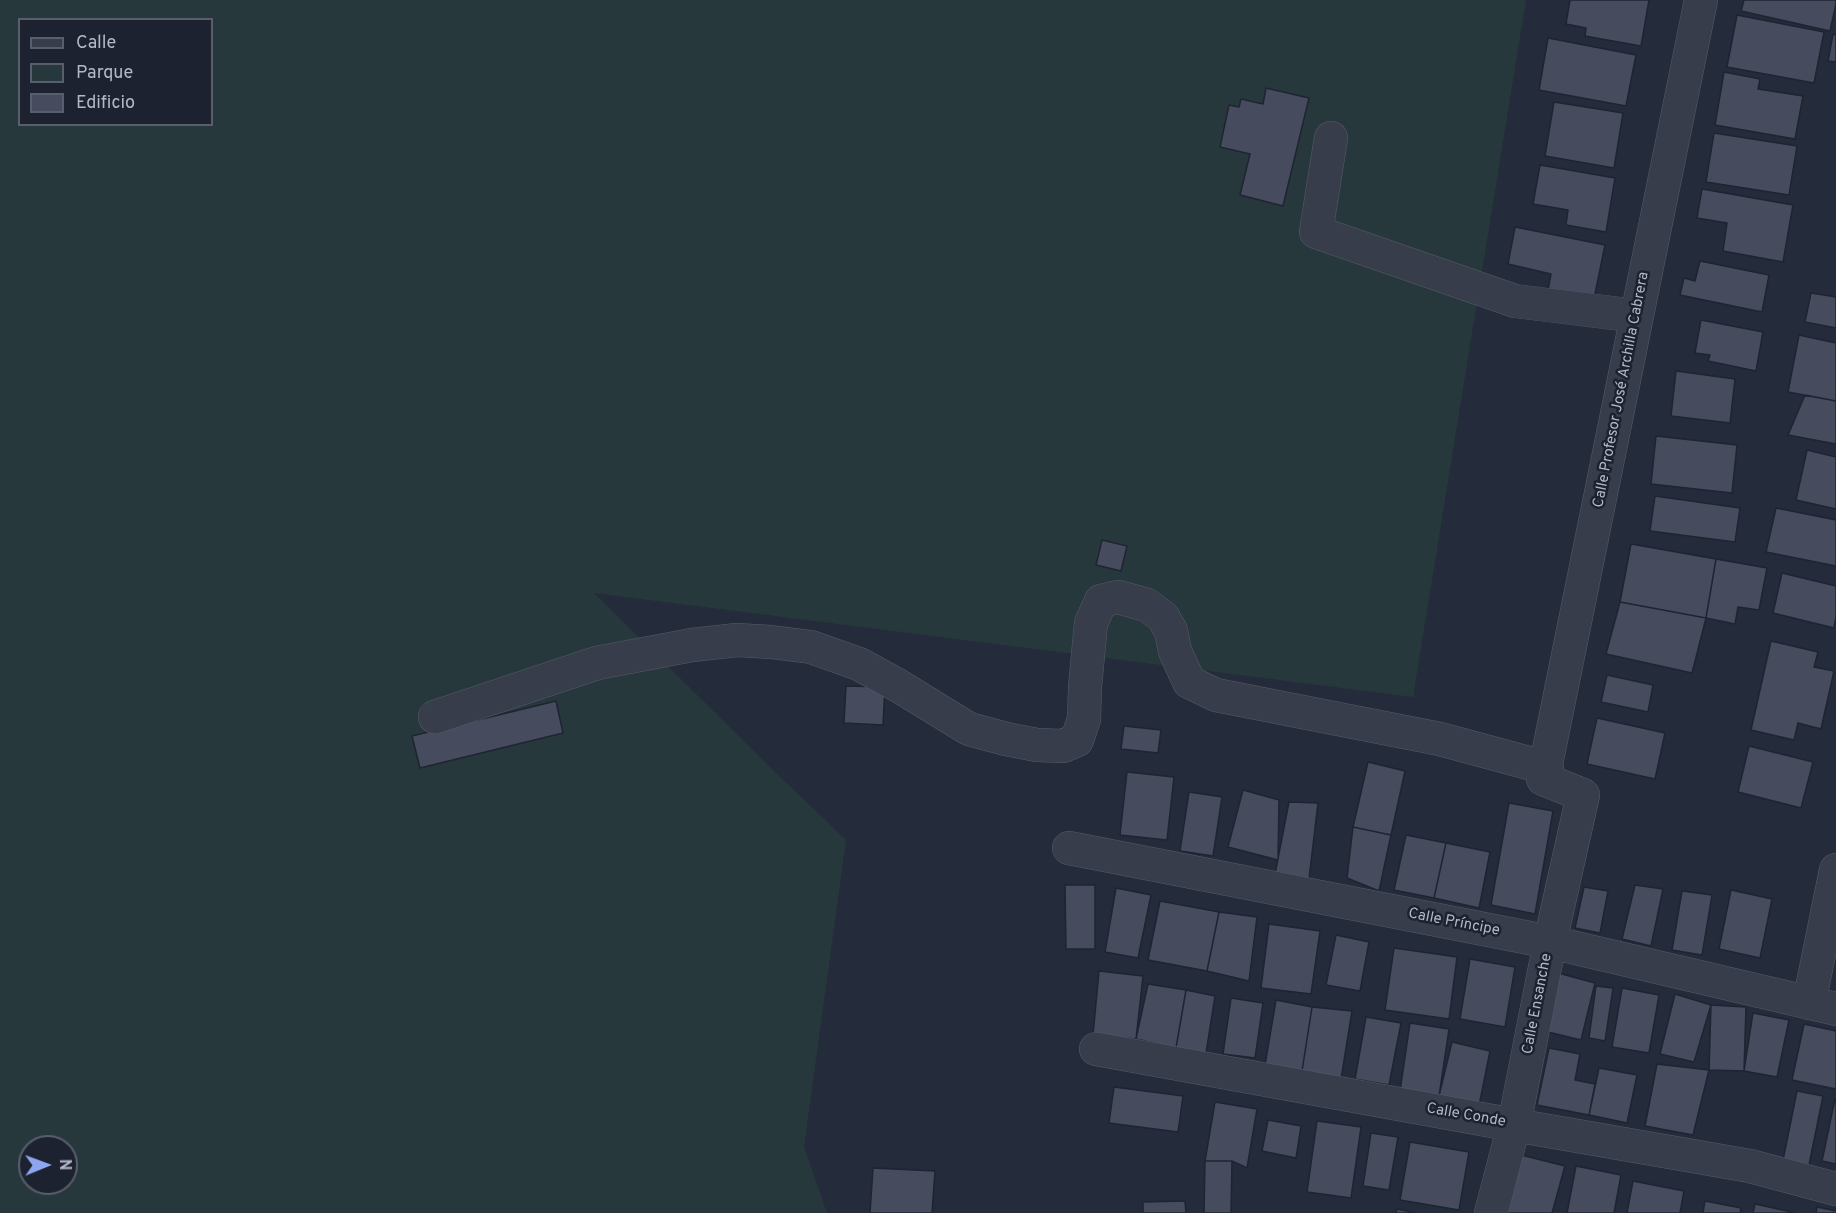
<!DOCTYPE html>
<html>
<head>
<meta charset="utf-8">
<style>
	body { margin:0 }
	#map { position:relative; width:1836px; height:1213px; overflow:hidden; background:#242b3a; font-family:Overpass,sans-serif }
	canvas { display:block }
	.legend { position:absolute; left:18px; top:18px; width:195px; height:108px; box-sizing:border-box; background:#1d2230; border:2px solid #595e6c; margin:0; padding:8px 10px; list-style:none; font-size:18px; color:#b3b8c6 }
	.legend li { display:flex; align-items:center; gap:12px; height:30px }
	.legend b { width:30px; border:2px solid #595e6c }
	.north { position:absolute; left:18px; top:1135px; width:60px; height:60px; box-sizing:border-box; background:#1d2230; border:2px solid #595e6c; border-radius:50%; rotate:89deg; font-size:16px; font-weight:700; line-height:24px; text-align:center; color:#b3b8c6 }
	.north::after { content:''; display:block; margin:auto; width:21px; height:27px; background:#8ea6f1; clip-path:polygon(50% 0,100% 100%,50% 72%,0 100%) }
</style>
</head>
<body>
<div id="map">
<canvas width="1836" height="1213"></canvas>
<ul class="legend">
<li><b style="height:8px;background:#383d4b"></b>Calle</li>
<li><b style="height:16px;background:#27383c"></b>Parque</li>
<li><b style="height:16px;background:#464c5e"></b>Edificio</li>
</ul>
<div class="north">N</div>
</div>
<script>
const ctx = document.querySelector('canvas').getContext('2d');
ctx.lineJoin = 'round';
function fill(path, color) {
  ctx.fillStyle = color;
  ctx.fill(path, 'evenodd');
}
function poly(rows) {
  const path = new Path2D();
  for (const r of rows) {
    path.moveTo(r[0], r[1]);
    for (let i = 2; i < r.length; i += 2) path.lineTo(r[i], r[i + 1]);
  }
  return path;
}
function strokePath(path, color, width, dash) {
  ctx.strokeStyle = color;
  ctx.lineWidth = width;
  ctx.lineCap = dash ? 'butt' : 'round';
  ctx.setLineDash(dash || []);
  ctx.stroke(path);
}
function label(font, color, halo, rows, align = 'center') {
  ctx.font = font + ' Overpass,sans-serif';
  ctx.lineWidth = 5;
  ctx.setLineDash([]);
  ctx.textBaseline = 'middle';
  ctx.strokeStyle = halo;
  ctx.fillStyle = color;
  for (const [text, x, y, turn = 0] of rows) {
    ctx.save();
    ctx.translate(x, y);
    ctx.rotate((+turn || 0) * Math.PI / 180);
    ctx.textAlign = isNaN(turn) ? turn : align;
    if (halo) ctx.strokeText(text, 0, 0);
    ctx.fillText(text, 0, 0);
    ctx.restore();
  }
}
const green = poly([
	[0,0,1526,0,1413,697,594,593,774,771,846,840,804,1147,827,1213,0,1213],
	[20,20,212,20,212,124,20,124],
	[30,1147,66,1147,66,1183,30,1183]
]);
const building = poly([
	[1570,0,1649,0,1641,46,1585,36,1586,28,1566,24,1570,0],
	[1744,0,1836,0,1836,4,1830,31,1741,11,1744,0],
	[1737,15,1824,32,1814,83,1727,67,1737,15],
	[1833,34,1836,35,1836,62,1828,61,1833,34],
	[1548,38,1636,55,1626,106,1539,90,1548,38],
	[1724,72,1760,79,1758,89,1803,96,1795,139,1715,125,1724,72],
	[1266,88,1309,98,1283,206,1240,195,1250,154,1220,147,1229,105,1239,107,1241,99,1263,104,1266,88],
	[1554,102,1623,113,1614,168,1545,156,1554,102],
	[1714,133,1797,146,1789,195,1706,182,1714,133],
	[1540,165,1615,178,1606,232,1566,225,1568,210,1533,204,1540,165],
	[1702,189,1793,205,1783,262,1723,251,1727,223,1697,218,1702,189],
	[1515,227,1605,245,1594,299,1548,290,1551,274,1508,264,1515,227],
	[1700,261,1769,275,1762,312,1680,295,1684,278,1695,281,1700,261],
	[1811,293,1836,297,1836,328,1805,322,1811,293],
	[1701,320,1763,332,1756,371,1708,361,1710,355,1695,353,1701,320],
	[1799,335,1836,343,1836,401,1788,392,1799,335],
	[1676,371,1735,379,1730,423,1671,416,1676,371],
	[1805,395,1836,401,1836,444,1788,435,1805,395],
	[1656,436,1737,445,1732,493,1651,484,1656,436],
	[1807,450,1836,457,1836,509,1796,500,1807,450],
	[1655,496,1740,508,1735,542,1650,531,1655,496],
	[1776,508,1836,520,1836,566,1766,552,1776,508],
	[1102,540,1127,546,1121,571,1096,565,1102,540],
	[1631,544,1716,559,1706,618,1620,602,1631,544],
	[1716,559,1767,568,1759,610,1738,607,1735,624,1706,618,1716,559],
	[1782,573,1836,586,1836,617,1834,628,1773,613,1782,573],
	[1620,602,1706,618,1692,673,1606,654,1620,602],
	[1771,641,1818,652,1814,667,1834,671,1821,729,1798,723,1794,740,1751,730,1771,641],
	[1607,675,1653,685,1648,712,1601,702,1607,675],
	[846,686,885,687,883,725,844,723,846,686],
	[556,701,563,733,420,768,412,736,556,701],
	[1597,718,1665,733,1655,779,1587,764,1597,718],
	[1124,726,1161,730,1158,753,1121,749,1124,726],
	[1749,746,1813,762,1801,808,1738,792,1749,746],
	[1368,762,1405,771,1391,835,1353,827,1368,762],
	[1127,772,1174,777,1167,840,1120,835,1127,772],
	[1243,790,1279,800,1278,860,1228,847,1243,790],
	[1189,792,1222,797,1213,856,1180,851,1189,792],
	[1289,802,1318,803,1309,879,1275,874,1289,802],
	[1509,803,1553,811,1535,914,1491,905,1509,803],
	[1353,827,1391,835,1379,891,1347,878,1353,827],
	[1406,835,1446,843,1434,898,1394,890,1406,835],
	[1446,843,1490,852,1479,908,1434,898,1446,843],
	[1065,885,1095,885,1095,949,1066,949,1065,885],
	[1635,885,1663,889,1651,946,1622,939,1635,885],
	[1584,887,1608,891,1600,933,1575,928,1584,887],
	[1116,888,1151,895,1138,958,1105,952,1116,888],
	[1731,890,1772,899,1760,958,1719,949,1731,890],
	[1682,891,1712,895,1702,955,1672,950,1682,891],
	[1160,901,1219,912,1207,971,1148,960,1160,901],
	[1219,912,1257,917,1249,981,1207,971,1219,912],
	[1269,924,1320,931,1311,994,1261,988,1269,924],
	[1336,935,1369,942,1360,991,1326,985,1336,935],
	[1394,948,1457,957,1449,1019,1385,1010,1394,948],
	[1470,959,1515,967,1505,1027,1460,1019,1470,959],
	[1099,971,1143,976,1136,1039,1093,1035,1099,971],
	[1558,973,1595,983,1581,1040,1544,1031,1558,973],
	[1148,984,1186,990,1176,1048,1136,1039,1148,984],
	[1596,986,1613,988,1605,1041,1589,1038,1596,986],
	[1622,988,1659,995,1649,1053,1612,1047,1622,988],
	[1186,990,1215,996,1206,1053,1176,1048,1186,990],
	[1675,994,1711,1005,1694,1062,1660,1054,1675,994],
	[1231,998,1263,1003,1255,1058,1223,1054,1231,998],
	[1276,1000,1312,1007,1302,1071,1265,1065,1276,1000],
	[1711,1005,1746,1007,1744,1071,1709,1070,1711,1005],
	[1312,1007,1352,1011,1341,1079,1302,1071,1312,1007],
	[1753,1013,1789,1020,1777,1077,1744,1071,1753,1013],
	[1366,1017,1401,1023,1389,1085,1355,1079,1366,1017],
	[1410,1023,1449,1029,1439,1096,1400,1091,1410,1023],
	[1804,1024,1836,1031,1836,1089,1792,1080,1804,1024],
	[1452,1042,1490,1051,1479,1106,1439,1096,1452,1042],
	[1549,1048,1580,1054,1575,1080,1595,1084,1589,1115,1537,1105,1549,1048],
	[1657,1064,1709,1070,1693,1135,1645,1126,1657,1064],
	[1599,1068,1637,1075,1627,1123,1589,1115,1599,1068],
	[1114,1087,1183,1096,1178,1132,1109,1123,1114,1087],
	[1797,1091,1823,1096,1809,1165,1783,1160,1797,1091],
	[1835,1099,1836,1099,1836,1164,1822,1161,1835,1099],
	[1215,1102,1257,1109,1247,1168,1232,1161,1205,1161,1215,1102],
	[1268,1120,1301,1126,1296,1158,1262,1151,1268,1120],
	[1317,1121,1361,1127,1351,1198,1307,1192,1317,1121],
	[1371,1133,1398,1137,1389,1190,1363,1186,1371,1133],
	[1410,1142,1469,1152,1459,1210,1400,1200,1410,1142],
	[1517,1154,1565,1166,1552,1213,1502,1213,1517,1154],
	[1205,1161,1232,1161,1231,1213,1204,1213,1205,1161],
	[1576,1166,1621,1175,1614,1213,1567,1213,1576,1166],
	[873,1168,935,1171,932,1213,870,1213,873,1168],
	[1633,1181,1684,1191,1680,1213,1627,1213,1633,1181],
	[1185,1201,1186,1213,1143,1213,1143,1202,1185,1201],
	[1705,1201,1741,1208,1740,1213,1703,1213,1705,1201],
	[1755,1204,1796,1213,1753,1213,1755,1204],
	[1817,1207,1836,1211,1836,1213,1816,1213,1817,1207],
	[1397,1209,1416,1213,1396,1213,1397,1209]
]);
const minor = poly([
	[1331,138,1316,232,1515,301,1637,316],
	[435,717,597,663,692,645,737,640,771,642,811,647,859,664,899,686,969,729,1006,739,1037,745,1063,746,1077,740,1084,719,1085,687,1091,623,1101,601,1118,597,1147,605,1163,617,1171,631,1175,651,1189,682,1216,695,1440,739,1547,768],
	[1069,848,1550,942,1836,1009],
	[1809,1003,1836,870],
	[1096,1049,1514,1125,1750,1166,1836,1189],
	[1491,1213,1514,1125,1550,942,1583,795,1543,779,1701,0]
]);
const streetNames = [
	["Calle Profesor José Archilla Cabrera",1622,390,-79],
	["Calle Príncipe",1454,923,11],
	["Calle Ensanche",1538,1004,-79],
	["Calle Conde",1466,1116,10]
];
fill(green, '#27383c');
fill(building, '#464c5e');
strokePath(building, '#1f2432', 1.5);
strokePath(minor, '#565b69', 34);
strokePath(minor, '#383d4b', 33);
label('15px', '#b3b8c6', '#1d2230', streetNames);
</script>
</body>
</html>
